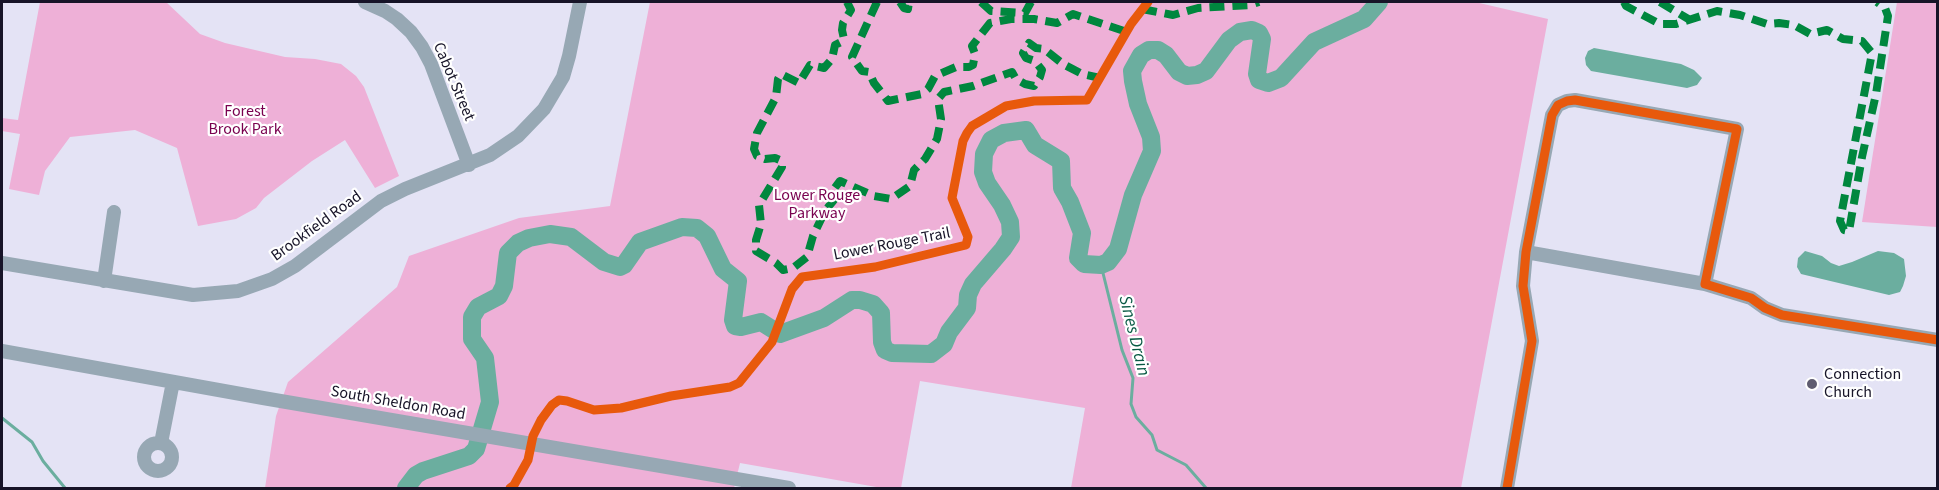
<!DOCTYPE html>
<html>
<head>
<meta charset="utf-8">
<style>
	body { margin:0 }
	#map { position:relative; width:1939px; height:490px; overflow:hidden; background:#e4e3f5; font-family:"Source Sans 3",sans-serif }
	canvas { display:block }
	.frame { position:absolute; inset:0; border:3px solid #171428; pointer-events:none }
</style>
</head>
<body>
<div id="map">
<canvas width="1939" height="490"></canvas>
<div class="frame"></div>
</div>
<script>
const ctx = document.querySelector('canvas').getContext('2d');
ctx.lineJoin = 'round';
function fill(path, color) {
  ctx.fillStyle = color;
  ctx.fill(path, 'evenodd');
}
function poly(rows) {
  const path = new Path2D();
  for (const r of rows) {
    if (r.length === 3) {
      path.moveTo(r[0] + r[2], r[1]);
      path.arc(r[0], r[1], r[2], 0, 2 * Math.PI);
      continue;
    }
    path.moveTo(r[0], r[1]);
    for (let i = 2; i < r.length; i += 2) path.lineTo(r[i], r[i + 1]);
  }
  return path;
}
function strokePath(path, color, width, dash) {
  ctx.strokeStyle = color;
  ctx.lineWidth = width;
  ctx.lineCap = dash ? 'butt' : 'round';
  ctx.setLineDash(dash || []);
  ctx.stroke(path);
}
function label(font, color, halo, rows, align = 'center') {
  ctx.font = font + ' "Source Sans 3",sans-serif';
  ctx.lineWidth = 4.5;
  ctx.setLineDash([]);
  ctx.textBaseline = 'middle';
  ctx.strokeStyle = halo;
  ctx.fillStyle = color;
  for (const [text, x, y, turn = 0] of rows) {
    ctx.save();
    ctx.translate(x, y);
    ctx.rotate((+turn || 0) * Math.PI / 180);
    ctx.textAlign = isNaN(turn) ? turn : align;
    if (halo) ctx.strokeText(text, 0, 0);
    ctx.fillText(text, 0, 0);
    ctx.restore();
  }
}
const green = poly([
	[40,2,166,2,200,34,225,43,285,57,315,59,341,64,356,76,364,87,399,176,375,188,345,140,312,161,264,198,256,208,236,219,198,226,177,148,135,130,70,137,45,171,39,195,9,189,20,134,2,131,2,118,18,120],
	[650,2,1475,2,1548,19,1461,488,1071,488,1085,408,920,381,901,488,882,488,740,463,734,488,265,488,276,416,288,382,397,287,409,256,519,218,610,206],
	[1897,2,1937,2,1937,227,1862,222]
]);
const water = poly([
	[1594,48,1681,64,1694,70,1702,78,1697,85,1687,88,1591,71,1586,65,1585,58,1588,51],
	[1805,251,1822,256,1831,263,1839,266,1852,262,1878,251,1894,253,1904,259,1906,276,1903,286,1900,292,1889,295,1801,274,1797,267,1798,258]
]);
const stream = poly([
	[1101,265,1122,350,1133,378,1131,404,1136,417,1152,435,1157,450,1186,465,1206,488],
	[2,418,32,442,43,461,65,488]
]);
const river = poly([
	[406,488,416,475,423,471,469,456,476,449,490,402,485,358,472,339,472,317,478,307,499,296,504,286,508,253,518,243,529,238,550,234,571,237,604,262,620,267,624,265,640,242,682,227,697,228,707,236,723,269,738,281,733,320,735,326,741,327,761,322,780,334,824,318,852,300,860,300,873,304,881,313,882,342,885,350,892,353,931,354,944,344,949,332,967,308,968,295,973,284,1003,249,1011,237,1010,222,1002,205,987,183,983,172,984,154,991,140,1004,133,1026,130,1035,145,1061,161,1062,188,1070,202,1082,233,1078,258,1084,264,1101,265,1108,262,1118,249,1133,195,1152,151,1151,137,1138,104,1133,81,1132,71,1141,55,1149,50,1158,50,1166,55,1179,72,1187,76,1197,75,1206,71,1229,40,1240,32,1252,30,1259,33,1262,39,1257,74,1259,80,1268,83,1281,78,1314,42,1364,19,1379,2]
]);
const minor = poly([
	[365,2,385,11,397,19,411,32,422,47,431,64,469,165],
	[1526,252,1705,284],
	[2,263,193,295,238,291,272,279,295,266,381,201,405,189,490,155,518,136,544,109,563,77,569,56,580,2],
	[104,281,114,212],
	[2,351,263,398,789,488],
	[158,457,14],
	[161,443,173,382],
	[1507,488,1532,341,1523,286,1526,252,1552,115,1558,105,1567,101,1575,100,1737,129,1705,284,1751,298,1765,308,1782,315,1938,340]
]);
const quiet = poly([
	[847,2,851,10,843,23,842,30,844,39,841,42,835,45,832,59,824,68,810,65,799,83,781,74,778,79,776,97,757,133,754,149,757,156,765,159,775,158,782,161,782,167,759,205,761,224,756,240,756,251,776,263,783,270,793,268,807,257,813,236,825,211,834,200,834,189,840,181,874,196,891,199,910,186,914,170,925,159,937,139,941,119,938,99,944,92,973,86,1012,72,1016,79,1025,84,1034,86,1040,77,1042,70,1035,61,1026,58,1023,53,1029,43,1036,48,1044,49,1063,64,1082,74,1100,78],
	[877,2,852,57,862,71,869,72,874,83,888,101,922,94,928,89,935,76,956,67,969,67,973,65,975,54,972,46,990,23,1011,19,1034,19,1057,23,1073,14,1127,32],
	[900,2,904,8,908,9,909,2],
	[981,2,991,11,1025,13,1031,2],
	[1624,2,1626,6,1660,24,1676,24,1717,11,1740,15,1767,24,1779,23,1794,25,1810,34,1827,30,1843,39,1862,41,1872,53,1840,221,1844,230,1849,231,1862,157,1876,94,1888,16,1885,8,1877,2],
	[1660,2,1690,20],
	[1142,9,1173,15,1198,8,1250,5,1259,2]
]);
const cycleway = poly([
	[510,488,514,485,528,460,533,436,541,420,552,405,559,400,567,401,594,410,621,408,671,396,730,387,739,383,772,342,792,289,802,277,875,267,966,245,968,237,952,198,963,141,967,133,972,126,1006,106,1034,101,1087,100,1131,24,1148,2],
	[1507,488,1532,341,1523,286,1526,252,1552,115,1558,105,1567,101,1575,100,1737,129,1705,284,1751,298,1765,308,1782,315,1938,340]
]);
const markers = [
	[1812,384,6,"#5f5c70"]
];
const streetNames = [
	["Cabot Street",453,82,67],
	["Brookfield Road",317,227,-36],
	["Lower Rouge Trail",892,245,-11],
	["South Sheldon Road",398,404,10]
];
const parkNames = [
	["Forest",245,112],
	["Brook Park",245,130],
	["Lower Rouge",817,196],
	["Parkway",817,214]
];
const poiNames = [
	["Connection",1824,375],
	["Church",1824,393]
];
const waterNames = [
	["Sines Drain",1133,336,76]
];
fill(green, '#eeb0d7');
fill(water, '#6bae9f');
strokePath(stream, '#6bae9f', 3);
strokePath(river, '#6bae9f', 18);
strokePath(minor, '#97a8b4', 14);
strokePath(quiet, '#00873e', 8, [15, 8]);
strokePath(cycleway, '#e8590c', 9);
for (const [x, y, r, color] of markers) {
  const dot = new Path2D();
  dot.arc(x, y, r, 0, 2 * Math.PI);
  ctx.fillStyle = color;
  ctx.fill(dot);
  strokePath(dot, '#fff', 2);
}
label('16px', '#171428', '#fff', streetNames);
label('16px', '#79014f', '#fff', parkNames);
label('16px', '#171428', '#fff', poiNames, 'left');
label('italic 18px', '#085944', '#fff', waterNames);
</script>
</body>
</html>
